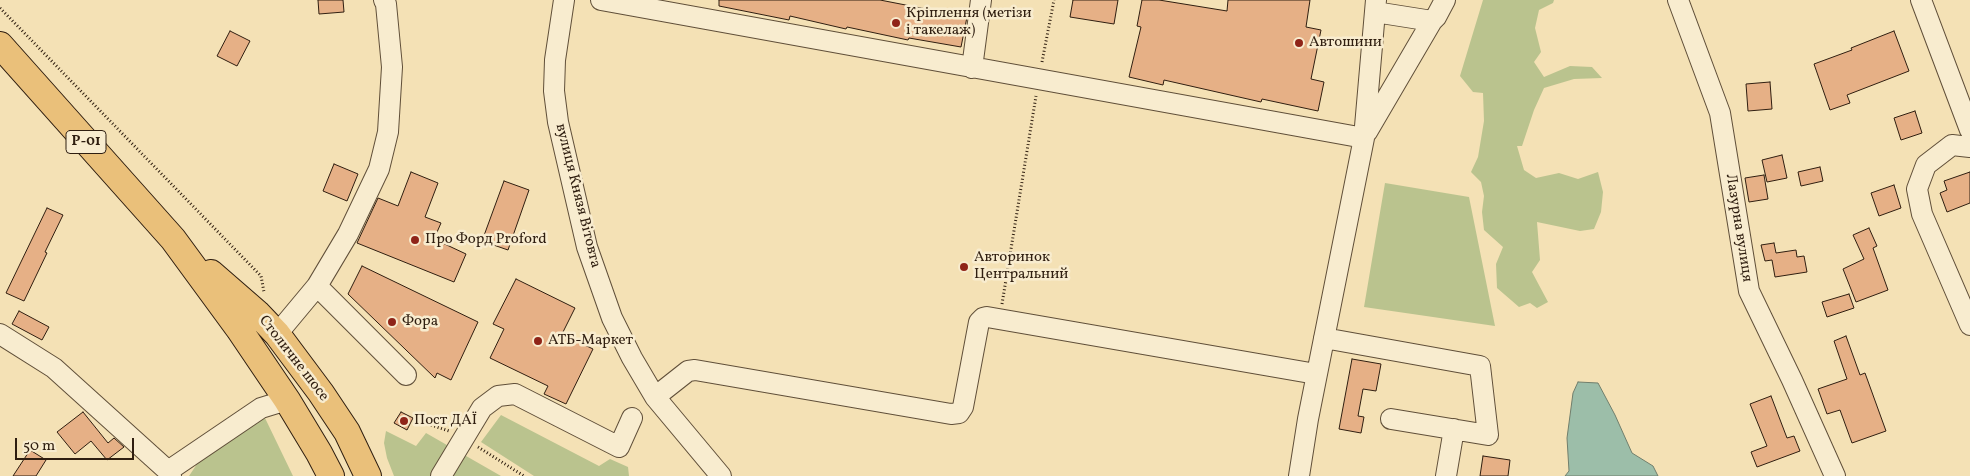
<!DOCTYPE html>
<html>
<head>
<meta charset="utf-8">
<style>
	body { margin:0 }
	#map { position:relative; width:1970px; height:476px; overflow:hidden; background:#f4e1b5; font-family:Vollkorn,serif }
	canvas { display:block }
	.scale { position:absolute; left:15px; top:438px; width:119px; height:22px; box-sizing:border-box; border:2px solid #2f1e10; border-top:0; padding-left:6px; font-size:15px; line-height:18px; white-space:nowrap; color:#2f1e10; -webkit-text-stroke:4px #f8eccf; paint-order:stroke }
</style>
</head>
<body>
<div id="map">
<canvas width="1970" height="476"></canvas>
<div class="scale">50 m</div>
</div>
<script>
const ctx = document.querySelector('canvas').getContext('2d');
ctx.lineJoin = 'round';
function fill(path, color) {
  ctx.fillStyle = color;
  ctx.fill(path, 'evenodd');
}
function poly(rows) {
  const path = new Path2D();
  for (const r of rows) {
    path.moveTo(r[0], r[1]);
    for (let i = 2; i < r.length; i += 2) path.lineTo(r[i], r[i + 1]);
  }
  return path;
}
function strokePath(path, color, width, dash) {
  ctx.strokeStyle = color;
  ctx.lineWidth = width;
  ctx.lineCap = dash ? 'butt' : 'round';
  ctx.setLineDash(dash || []);
  ctx.stroke(path);
}
function label(font, color, halo, rows, align = 'center') {
  ctx.font = font + ' Vollkorn,serif';
  ctx.lineWidth = 5;
  ctx.setLineDash([]);
  ctx.textBaseline = 'middle';
  ctx.strokeStyle = halo;
  ctx.fillStyle = color;
  for (const [text, x, y, turn = 0] of rows) {
    ctx.save();
    ctx.translate(x, y);
    ctx.rotate((+turn || 0) * Math.PI / 180);
    ctx.textAlign = isNaN(turn) ? turn : align;
    if (halo) ctx.strokeText(text, 0, 0);
    ctx.fillText(text, 0, 0);
    ctx.restore();
  }
}
const green = poly([
	[1483,0,1554,0,1553,3,1539,10,1535,28,1541,52,1534,62,1544,77,1570,66,1592,67,1602,78,1574,79,1544,88,1534,110,1522,146,1517,146,1524,170,1536,178,1559,173,1578,179,1598,172,1603,192,1601,212,1594,229,1580,231,1537,222,1540,260,1532,272,1548,302,1537,308,1530,303,1519,307,1497,288,1496,264,1503,247,1484,230,1482,212,1484,196,1481,182,1471,172,1478,157,1484,121,1483,93,1473,92,1460,76],
	[1385,183,1469,197,1495,326,1364,307],
	[501,415,599,466,610,459,628,467,629,476,534,476,481,442],
	[265,418,293,476,189,476,201,458],
	[386,431,416,446,426,433,501,476,394,476,387,458,384,443]
]);
const water = poly([
	[1578,382,1598,383,1615,415,1632,453,1653,466,1658,476,1565,476,1569,471,1567,438,1573,393,1578,382]
]);
const building = poly([
	[318,0,343,0,344,12,319,14,318,0],
	[719,0,880,0,967,17,961,47,909,38,908,40,847,27,846,29,790,16,789,20,719,6,719,0],
	[1073,0,1118,0,1114,24,1070,17,1073,0],
	[1142,0,1159,0,1227,11,1228,0,1310,0,1306,27,1321,30,1311,79,1324,82,1318,111,1262,99,1261,102,1164,80,1163,85,1129,77,1141,27,1137,26,1142,0],
	[230,31,250,41,237,66,217,56,230,31],
	[1894,31,1909,71,1847,95,1850,103,1830,110,1814,64,1852,50,1851,48,1894,31],
	[1770,82,1772,109,1748,111,1746,84,1770,82],
	[1915,111,1922,133,1901,140,1894,118,1915,111],
	[1782,155,1787,178,1767,182,1762,160,1782,155],
	[334,164,358,174,347,201,323,191,334,164],
	[1820,167,1823,181,1801,186,1798,172,1820,167],
	[411,172,438,183,425,217,441,223,434,239,466,254,454,282,357,243,378,198,398,206,411,172],
	[1970,172,1970,203,1947,212,1940,193,1947,190,1944,181,1970,172],
	[1764,175,1768,199,1749,202,1745,178,1764,175],
	[504,181,529,190,508,250,482,241,504,181],
	[1894,185,1901,208,1879,216,1871,193,1894,185],
	[47,208,63,215,45,252,47,253,24,301,6,293,47,208],
	[1869,228,1877,246,1873,248,1888,290,1856,302,1843,269,1864,259,1853,235,1869,228],
	[1774,243,1776,253,1796,250,1797,257,1804,256,1807,272,1775,277,1772,260,1765,261,1761,245,1774,243],
	[362,266,478,322,451,380,437,373,435,378,348,294,362,266],
	[516,279,575,308,562,334,593,349,566,404,544,394,548,386,490,358,504,329,493,324,516,279],
	[1849,294,1854,308,1827,317,1822,302,1849,294],
	[19,311,49,327,42,340,12,324,19,311],
	[1846,336,1860,375,1865,373,1886,431,1852,443,1840,410,1827,414,1818,389,1847,379,1834,341,1846,336],
	[1352,359,1381,364,1376,391,1363,389,1358,416,1364,417,1361,433,1339,429,1352,359],
	[1771,396,1787,438,1794,436,1800,451,1757,467,1751,452,1767,446,1750,404,1771,396],
	[83,412,108,443,114,438,124,447,107,460,91,441,75,454,57,432,83,412],
	[401,412,413,418,407,430,394,423,401,412],
	[30,450,46,460,36,476,13,476,30,450],
	[1483,456,1510,460,1508,476,1480,476,1483,456]
]);
const path = poly([
	[0,8,261,276,264,292],
	[1042,62,1054,0],
	[1002,304,1036,96],
	[431,425,449,431],
	[478,447,524,476]
]);
const minor = poly([
	[564,0,555,60,554,91,558,122,587,247,612,318,632,358,655,397,721,476],
	[601,0,1364,138],
	[1678,0,1720,113,1749,291,1792,380,1835,476],
	[1921,0,1970,130],
	[1375,12,1432,21,1436,17,1445,0],
	[972,68,981,0],
	[1367,132,1432,21],
	[1970,147,1952,145,1926,165,1917,189,1922,214,1970,325],
	[317,286,406,375],
	[0,334,54,368,168,471,171,476],
	[277,334,317,286,348,234,379,169,388,132,392,67,386,4,384,0],
	[1324,338,1480,366,1488,435,1391,419],
	[655,397,688,371,695,370,951,414,959,413,963,407,979,322,983,318,987,317,1316,374],
	[168,471,261,408,287,400],
	[441,476,482,408,498,396,515,394,619,447,632,418],
	[1299,476,1308,419,1364,138,1376,0],
	[1446,476,1454,429]
]);
const major = poly([
	[0,45,173,239,239,329,287,400,319,453,331,476],
	[211,273,257,313,277,334,321,393,347,432,368,476]
]);
const markers = [
	[896,23,5,"#8f2418"],
	[1299,43,5,"#8f2418"],
	[415,240,5,"#8f2418"],
	[964,267,5,"#8f2418"],
	[392,322,5,"#8f2418"],
	[538,341,5,"#8f2418"],
	[404,421,5,"#8f2418"]
];
const shields = [
	[86,142,40]
];
const shieldNames = [
	["Р-01",86,142]
];
const poiNames = [
	["Кріплення (метізи",906,14],
	["і такелаж)",906,31],
	["Автошини",1309,43],
	["Про Форд Proford",425,240],
	["Авторинок",974,258],
	["Центральний",974,275],
	["Фора",402,322],
	["АТБ-Маркет",548,341],
	["Пост ДАЇ",414,421]
];
const streetNames = [
	["вулиця Князя Вітовта",577,196,76],
	["Лазурна вулиця",1738,228,81],
	["Столичне шосе",293,359,52]
];
fill(green, '#bac38e');
fill(water, '#9cbea9');
strokePath(water, '#707e6c', 1);
fill(building, '#e6b086');
strokePath(building, '#2f1e10', 1);
strokePath(minor, '#604f39', 22);
strokePath(major, '#2f1e10', 28);
strokePath(path, '#2f1e10', 3, [1, 2.5]);
strokePath(minor, '#f8eccf', 20);
strokePath(major, '#eac07a', 26);
for (const [x, y, r, color] of markers) {
  const dot = new Path2D();
  dot.arc(x, y, r, 0, 2 * Math.PI);
  ctx.fillStyle = color;
  ctx.fill(dot);
  strokePath(dot, '#f8eccf', 2);
}
for (const [x, y, w] of shields) {
  const box = new Path2D();
  box.roundRect(x - w / 2, y - 11.5, w, 23, 4);
  ctx.fillStyle = '#f8eccf';
  ctx.fill(box);
  strokePath(box, '#2f1e10', 1);
}
label('bold 14px', '#2f1e10', null, shieldNames);
label('15px', '#2f1e10', '#f8eccf', poiNames, 'left');
label('15px', '#2f1e10', '#f8eccf', streetNames);
</script>
</body>
</html>
